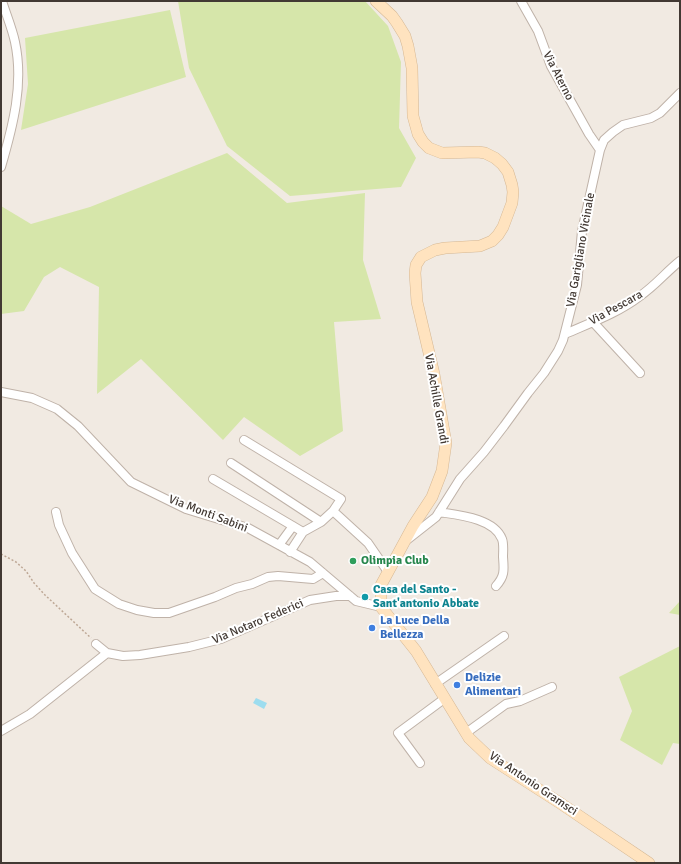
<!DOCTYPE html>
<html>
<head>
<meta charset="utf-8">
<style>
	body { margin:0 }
	#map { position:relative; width:681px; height:864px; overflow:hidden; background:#f1eae2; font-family:Signika,sans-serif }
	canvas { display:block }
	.frame { position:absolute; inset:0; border:2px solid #423933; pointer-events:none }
</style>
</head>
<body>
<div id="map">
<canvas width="681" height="864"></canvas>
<div class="frame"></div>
</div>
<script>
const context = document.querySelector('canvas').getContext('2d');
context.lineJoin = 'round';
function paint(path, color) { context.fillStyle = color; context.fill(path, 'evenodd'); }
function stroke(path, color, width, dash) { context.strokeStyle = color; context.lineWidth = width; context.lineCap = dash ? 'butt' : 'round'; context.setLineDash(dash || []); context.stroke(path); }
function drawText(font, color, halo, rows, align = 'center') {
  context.font = font + ' Signika,sans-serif'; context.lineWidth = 4; context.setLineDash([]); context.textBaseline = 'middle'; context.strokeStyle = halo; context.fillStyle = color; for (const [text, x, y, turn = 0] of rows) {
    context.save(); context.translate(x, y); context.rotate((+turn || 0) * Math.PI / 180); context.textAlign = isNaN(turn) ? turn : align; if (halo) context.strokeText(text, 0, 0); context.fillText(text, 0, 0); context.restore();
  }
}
const green = new Path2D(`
	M178 1H365L388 26 401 62 399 128 416 158 401 187 290 196 227 146 189 68Z
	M170 10 186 77 21 130 28 84 25 38Z
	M227 153 287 203 365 193 363 260 381 319 334 322 343 431 300 456 244 417 223 440 141 359 97 394 99 287 60 267 44 277 24 311 1 314V206L31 224 90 207Z
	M680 601V615L669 613Z
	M680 646V744L673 743 662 765 620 740 632 711 619 677Z`);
const water = new Path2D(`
	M256 698 267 703 264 709 253 703Z`);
const path = new Path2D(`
	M1 554 16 562 26 571 34 583 45 595 91 638`);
const street = new Path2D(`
	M521 1 538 31 551 66 589 134 600 150
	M1 167C13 126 24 84 15 42 12 28 6 14 2 1
	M593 322 640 373
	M565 334C590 323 618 313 640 296 655 286 666 272 680 261
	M1 392 32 398 57 409 78 426 131 482 186 509 248 528 310 562 356 601 381 607
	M231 463 321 522 333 511 341 499 244 440
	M213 479 303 532 321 522
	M333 511 368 543 388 572
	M56 512 59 525 72 553 95 589 119 604 137 610 154 613H169L215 597 236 588 252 584 268 577 278 576 313 579 323 573
	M439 512C458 515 494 518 502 539 504 544 503 552 503 557 504 570 505 576 496 586
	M408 539 436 517 460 479 484 452 504 426 528 393 544 373 558 351 563 340 577 285 582 231 600 150 604 140 613 132 623 125 651 118 660 113 680 93
	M279 545 293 526
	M290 552 303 532
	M96 644 107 653
	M435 684 504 636
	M1 731 30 714 107 653 123 656 140 655 189 647 221 639 310 600 336 596H350
	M466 733 506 704 520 701 552 687
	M420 763 398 733 444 699`);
const secondary = new Path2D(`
	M376 1 392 16 397 23 405 36 408 46 412 68 413 116 418 134 423 142 429 148 442 153 478 152 485 153 495 158 502 164 508 172 512 185 513 192 512 203 503 227 498 235 492 241 480 246 445 248 435 250 421 257 416 265 415 273 417 302 434 374 446 443 442 471 432 497 413 526 381 585V607L416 651 469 738 490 758 560 803 649 863`);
const markers = [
	[353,561,4,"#2e9e5b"],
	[365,597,4,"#0f9aa8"],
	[372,628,4,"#3f7fe0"],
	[457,685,4,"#3f7fe0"]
];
const streetNames = [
	["Via Aterno",558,76,63],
	["Via Garigliano Vicinale",581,250,-80],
	["Via Pescara",616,308,-29],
	["Via Achille Grandi",436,399,80],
	["Via Monti Sabini",208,514,21],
	["Via Notaro Federici",258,622,-23],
	["Via Antonio Gramsci",533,784,34]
];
const leisureNames = [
	["Olimpia Club",361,561]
];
const cultureNames = [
	["Casa del Santo -",373,590],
	["Sant'antonio Abbate",373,604]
];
const shopNames = [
	["La Luce Della",380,621],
	["Bellezza",380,635],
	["Delizie",465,678],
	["Alimentari",465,692]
];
paint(green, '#d6e6aa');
paint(water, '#9dddef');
stroke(street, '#bfb2a8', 10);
stroke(secondary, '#d5b793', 12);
stroke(path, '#bea896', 1.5, [2, 2]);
stroke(street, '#fff', 8);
stroke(secondary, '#ffe3bf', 11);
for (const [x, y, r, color] of markers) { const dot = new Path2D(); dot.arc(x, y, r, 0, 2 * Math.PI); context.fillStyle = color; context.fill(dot); stroke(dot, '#fff', 1.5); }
drawText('12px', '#423933', '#fff', streetNames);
drawText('bold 12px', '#27864d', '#fff', leisureNames, 'left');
drawText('bold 12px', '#0d838f', '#fff', cultureNames, 'left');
drawText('bold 12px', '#366cbe', '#fff', shopNames, 'left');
</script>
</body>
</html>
